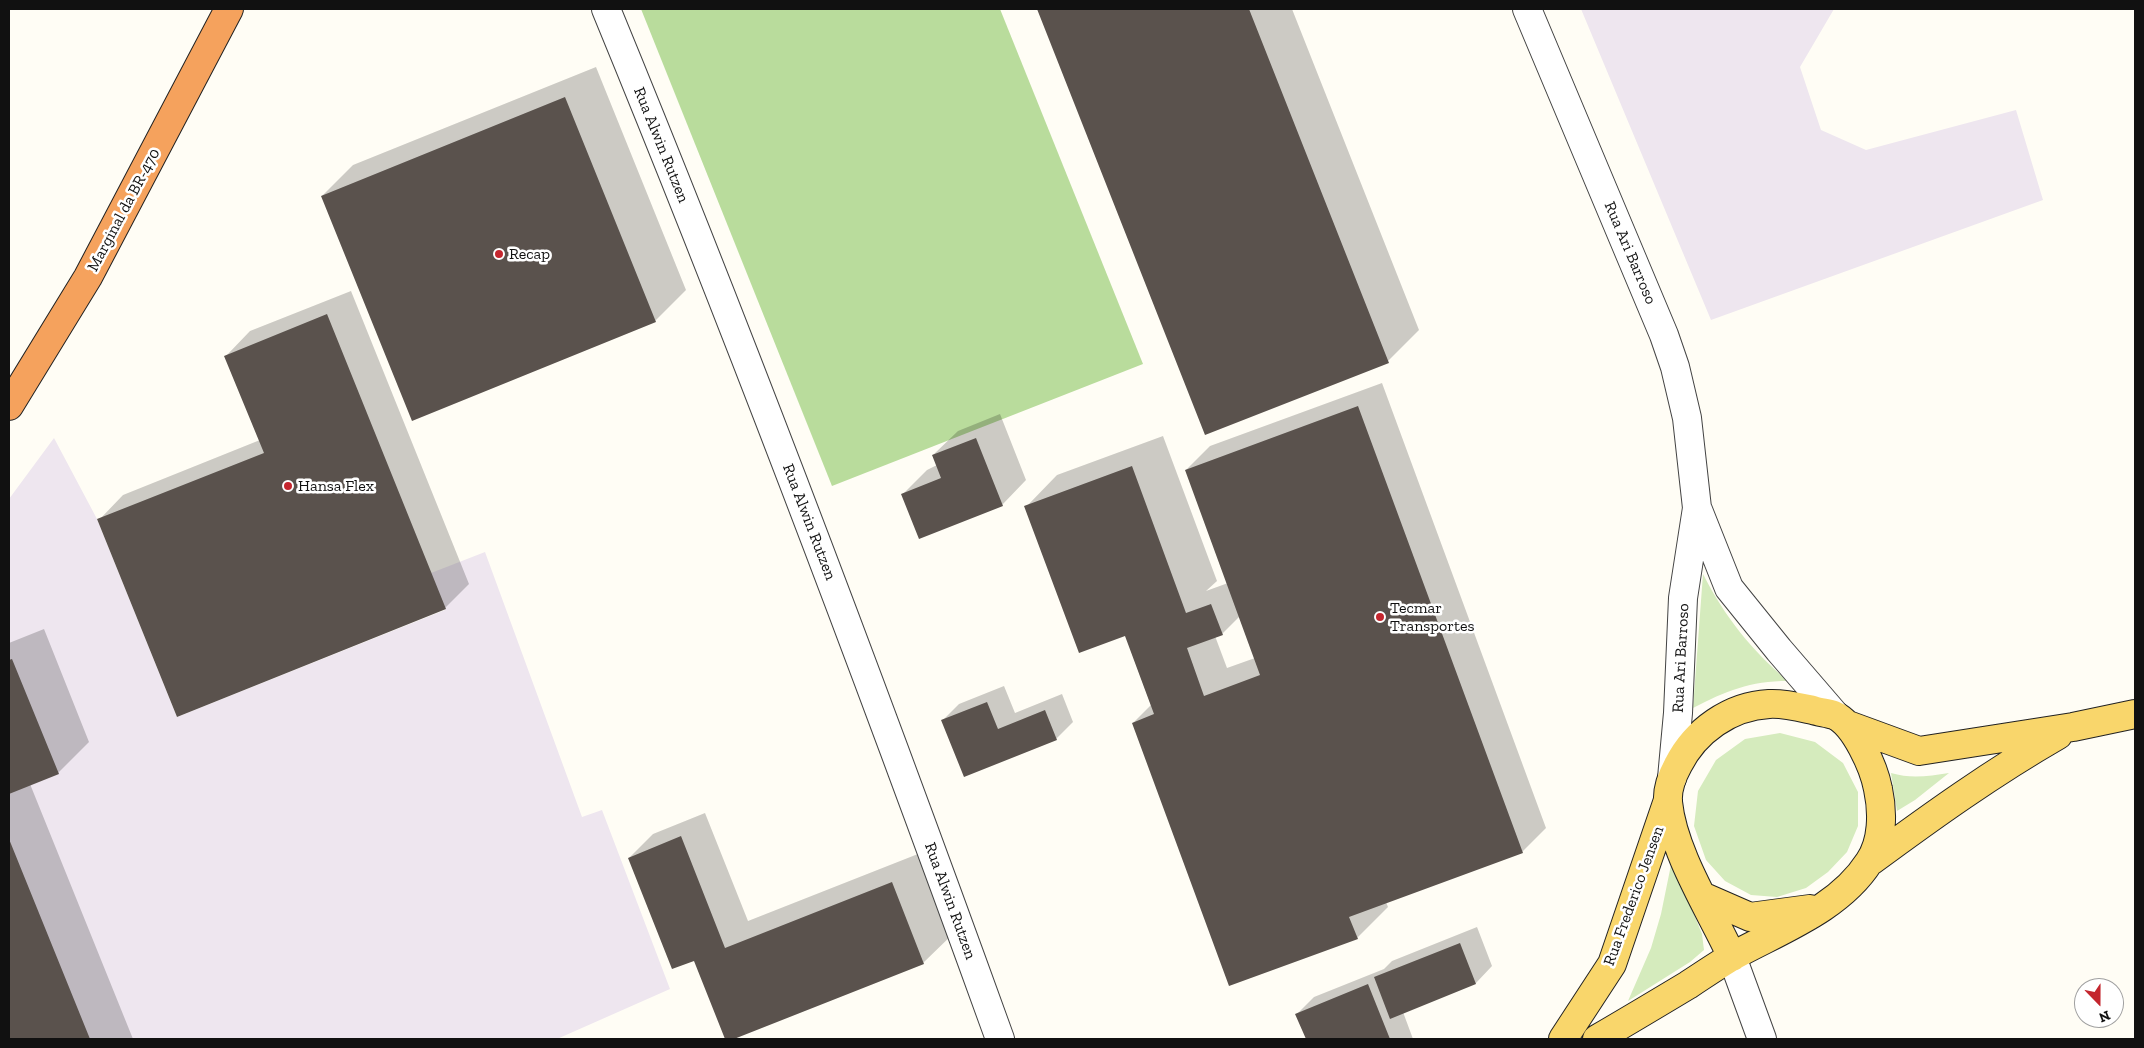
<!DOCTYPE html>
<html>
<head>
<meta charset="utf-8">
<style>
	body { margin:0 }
	#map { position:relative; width:2144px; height:1048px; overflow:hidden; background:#fffdf5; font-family:"Zilla Slab",serif }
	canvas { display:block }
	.frame { position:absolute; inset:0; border:10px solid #111; pointer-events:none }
	.north { position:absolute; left:2074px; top:978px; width:50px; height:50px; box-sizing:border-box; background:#fff; border:1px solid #a0a0a0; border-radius:50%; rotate:158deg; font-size:14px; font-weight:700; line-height:20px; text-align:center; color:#111 }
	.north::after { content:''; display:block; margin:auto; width:18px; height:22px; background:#c4262e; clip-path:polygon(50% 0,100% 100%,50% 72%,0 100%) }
</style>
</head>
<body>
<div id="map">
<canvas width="2144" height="1048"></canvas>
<div class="frame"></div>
<div class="north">N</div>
</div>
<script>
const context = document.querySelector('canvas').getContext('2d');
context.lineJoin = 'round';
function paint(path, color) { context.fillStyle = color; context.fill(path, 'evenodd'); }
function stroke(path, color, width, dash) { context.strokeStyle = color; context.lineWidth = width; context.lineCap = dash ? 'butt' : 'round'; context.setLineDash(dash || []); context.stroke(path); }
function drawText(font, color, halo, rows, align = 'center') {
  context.font = font + ' "Zilla Slab",serif'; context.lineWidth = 5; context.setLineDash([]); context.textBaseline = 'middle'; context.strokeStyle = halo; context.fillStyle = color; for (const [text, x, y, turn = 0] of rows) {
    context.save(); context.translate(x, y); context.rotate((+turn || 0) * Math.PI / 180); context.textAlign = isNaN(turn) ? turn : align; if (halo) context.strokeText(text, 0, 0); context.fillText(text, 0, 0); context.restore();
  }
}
const industrial = new Path2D(`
	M1581 9H1834L1800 67 1821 130 1866 150 2016 110 2043 200 1711 320Z
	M54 438 97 519 177 717 445 610 431 573 485 552 582 817 602 810 670 989 557 1039H9V499Z`);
const green = new Path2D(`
	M1703 574C1725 617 1751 650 1788 681 1750 681 1726 691 1693 708Z
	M1780 733 1815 742 1843 763 1858 792V826L1847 852 1828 872 1806 888 1777 897 1751 895 1725 881 1706 860 1694 826 1698 791 1716 760 1745 739Z
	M1891 773C1911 779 1929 776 1949 773L1915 800 1897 811Z
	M1672 860 1702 934 1704 950 1690 962 1628 1001 1651 948 1661 914Z`);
const forest = new Path2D(`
	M641 9H1000L1143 364 832 486Z`);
const shadow = new Path2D(`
	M1038 9H1292L1419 330 1388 361 1206 433Z
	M596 67 686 290 655 321 322 196 353 165Z
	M351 291 469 584 445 608 99 520 123 495 260 440 226 356 250 331Z
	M1382 383 1546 828 1522 852 1386 902 1388 907 1357 938 1133 723 1151 705 1126 637 1026 507 1057 475 1163 436 1217 581 1206 591 1228 583 1186 470 1210 446ZM1240 616 1255 658 1227 668 1215 636 1222 634Z
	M1000 414 1026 480 1002 505 903 494 927 470 937 465 933 455 958 431Z
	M44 629 89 742 58 773 30 784 133 1039H9V643Z
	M1004 686 1015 713 1062 694 1073 722 1056 739 942 721 959 704Z
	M705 813 748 921 923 852 955 932 923 963 731 1039H726L694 959 629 858 653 834Z
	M1477 927 1492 966 1476 983 1403 1012 1413 1039H1307L1297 1014 1314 997 1384 969 1392 961Z`);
const building = new Path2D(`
	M1037 9H1249L1389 363 1205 435Z
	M565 97 656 322 412 421 321 196Z
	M327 314 446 609 177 717 97 519 264 453 224 356Z
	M1358 406 1523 853 1349 917 1358 939 1229 986 1132 723 1154 714 1125 636 1079 653 1024 506 1132 466 1186 613 1211 604 1223 635 1187 648 1204 696 1260 675 1185 470Z
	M976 438 1003 506 919 539 901 494 941 478 932 455Z
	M12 659 59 774 9 794V660Z
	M987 702 998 729 1045 710 1057 740 964 777 941 720Z
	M681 836 725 948 892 882 924 964 734 1039H725L694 961 672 969 628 858Z
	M9 839 90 1039H9Z
	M1460 943 1476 984 1390 1019 1374 977Z
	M1368 984 1390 1039H1306L1295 1014Z`);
const minor = new Path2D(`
	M606 9C746 349 875 693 1000 1039
	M1527 9 1664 335 1675 367 1687 418 1697 508 1683 598 1678 713 1672 778
	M1698 510 1729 588 1779 650 1835 715
	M1732 957 1762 1039`);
const major = new Path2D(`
	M1848 725 1919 751 2073 727 2135 714
	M1871 861C1932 816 1992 773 2058 735
	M1702 896 1750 917 1810 909
	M1563 1039 1612 964 1668 800
	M1597 1039C1628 1021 1658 1003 1688 985 1703 975 1718 965 1733 956 1780 930 1839 909 1869 862 1883 842 1883 812 1878 789 1874 768 1855 724 1834 715 1828 713 1819 712 1813 710 1799 707 1783 703 1769 704 1730 706 1695 731 1678 765 1672 776 1667 789 1668 802 1673 853 1711 911 1732 957`);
const highway = new Path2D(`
	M9 406 88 277 229 9`);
const markers = [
	[499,254,5,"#c4262e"],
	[288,486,5,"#c4262e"],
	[1380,617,5,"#c4262e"]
];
const streetNames = [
	["Rua Alwin Rutzen",661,145,68],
	["Marginal da BR-470",124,210,-62],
	["Rua Ari Barroso",1630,253,67],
	["Rua Alwin Rutzen",809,522,69],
	["Rua Ari Barroso",1681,658,-87],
	["Rua Frederico Jensen",1634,896,-70],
	["Rua Alwin Rutzen",950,901,70]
];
const poiNames = [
	["Recap",509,254],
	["Hansa Flex",298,486],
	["Tecmar",1390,608],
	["Transportes",1390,626]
];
paint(industrial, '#eee6ef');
paint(green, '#d5ebbd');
paint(forest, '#b9dc9c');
paint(shadow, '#0003');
paint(building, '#5a524d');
stroke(minor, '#444', 30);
stroke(major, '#222', 30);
stroke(highway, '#222', 30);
stroke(minor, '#fff', 28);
stroke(major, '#f9d66b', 28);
stroke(highway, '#f5a25d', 28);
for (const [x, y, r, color] of markers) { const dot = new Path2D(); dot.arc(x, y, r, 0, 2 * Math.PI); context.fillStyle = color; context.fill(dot); stroke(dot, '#fff', 2); }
drawText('16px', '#111', '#fff', streetNames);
drawText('16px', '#111', '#fff', poiNames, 'left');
</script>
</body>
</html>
